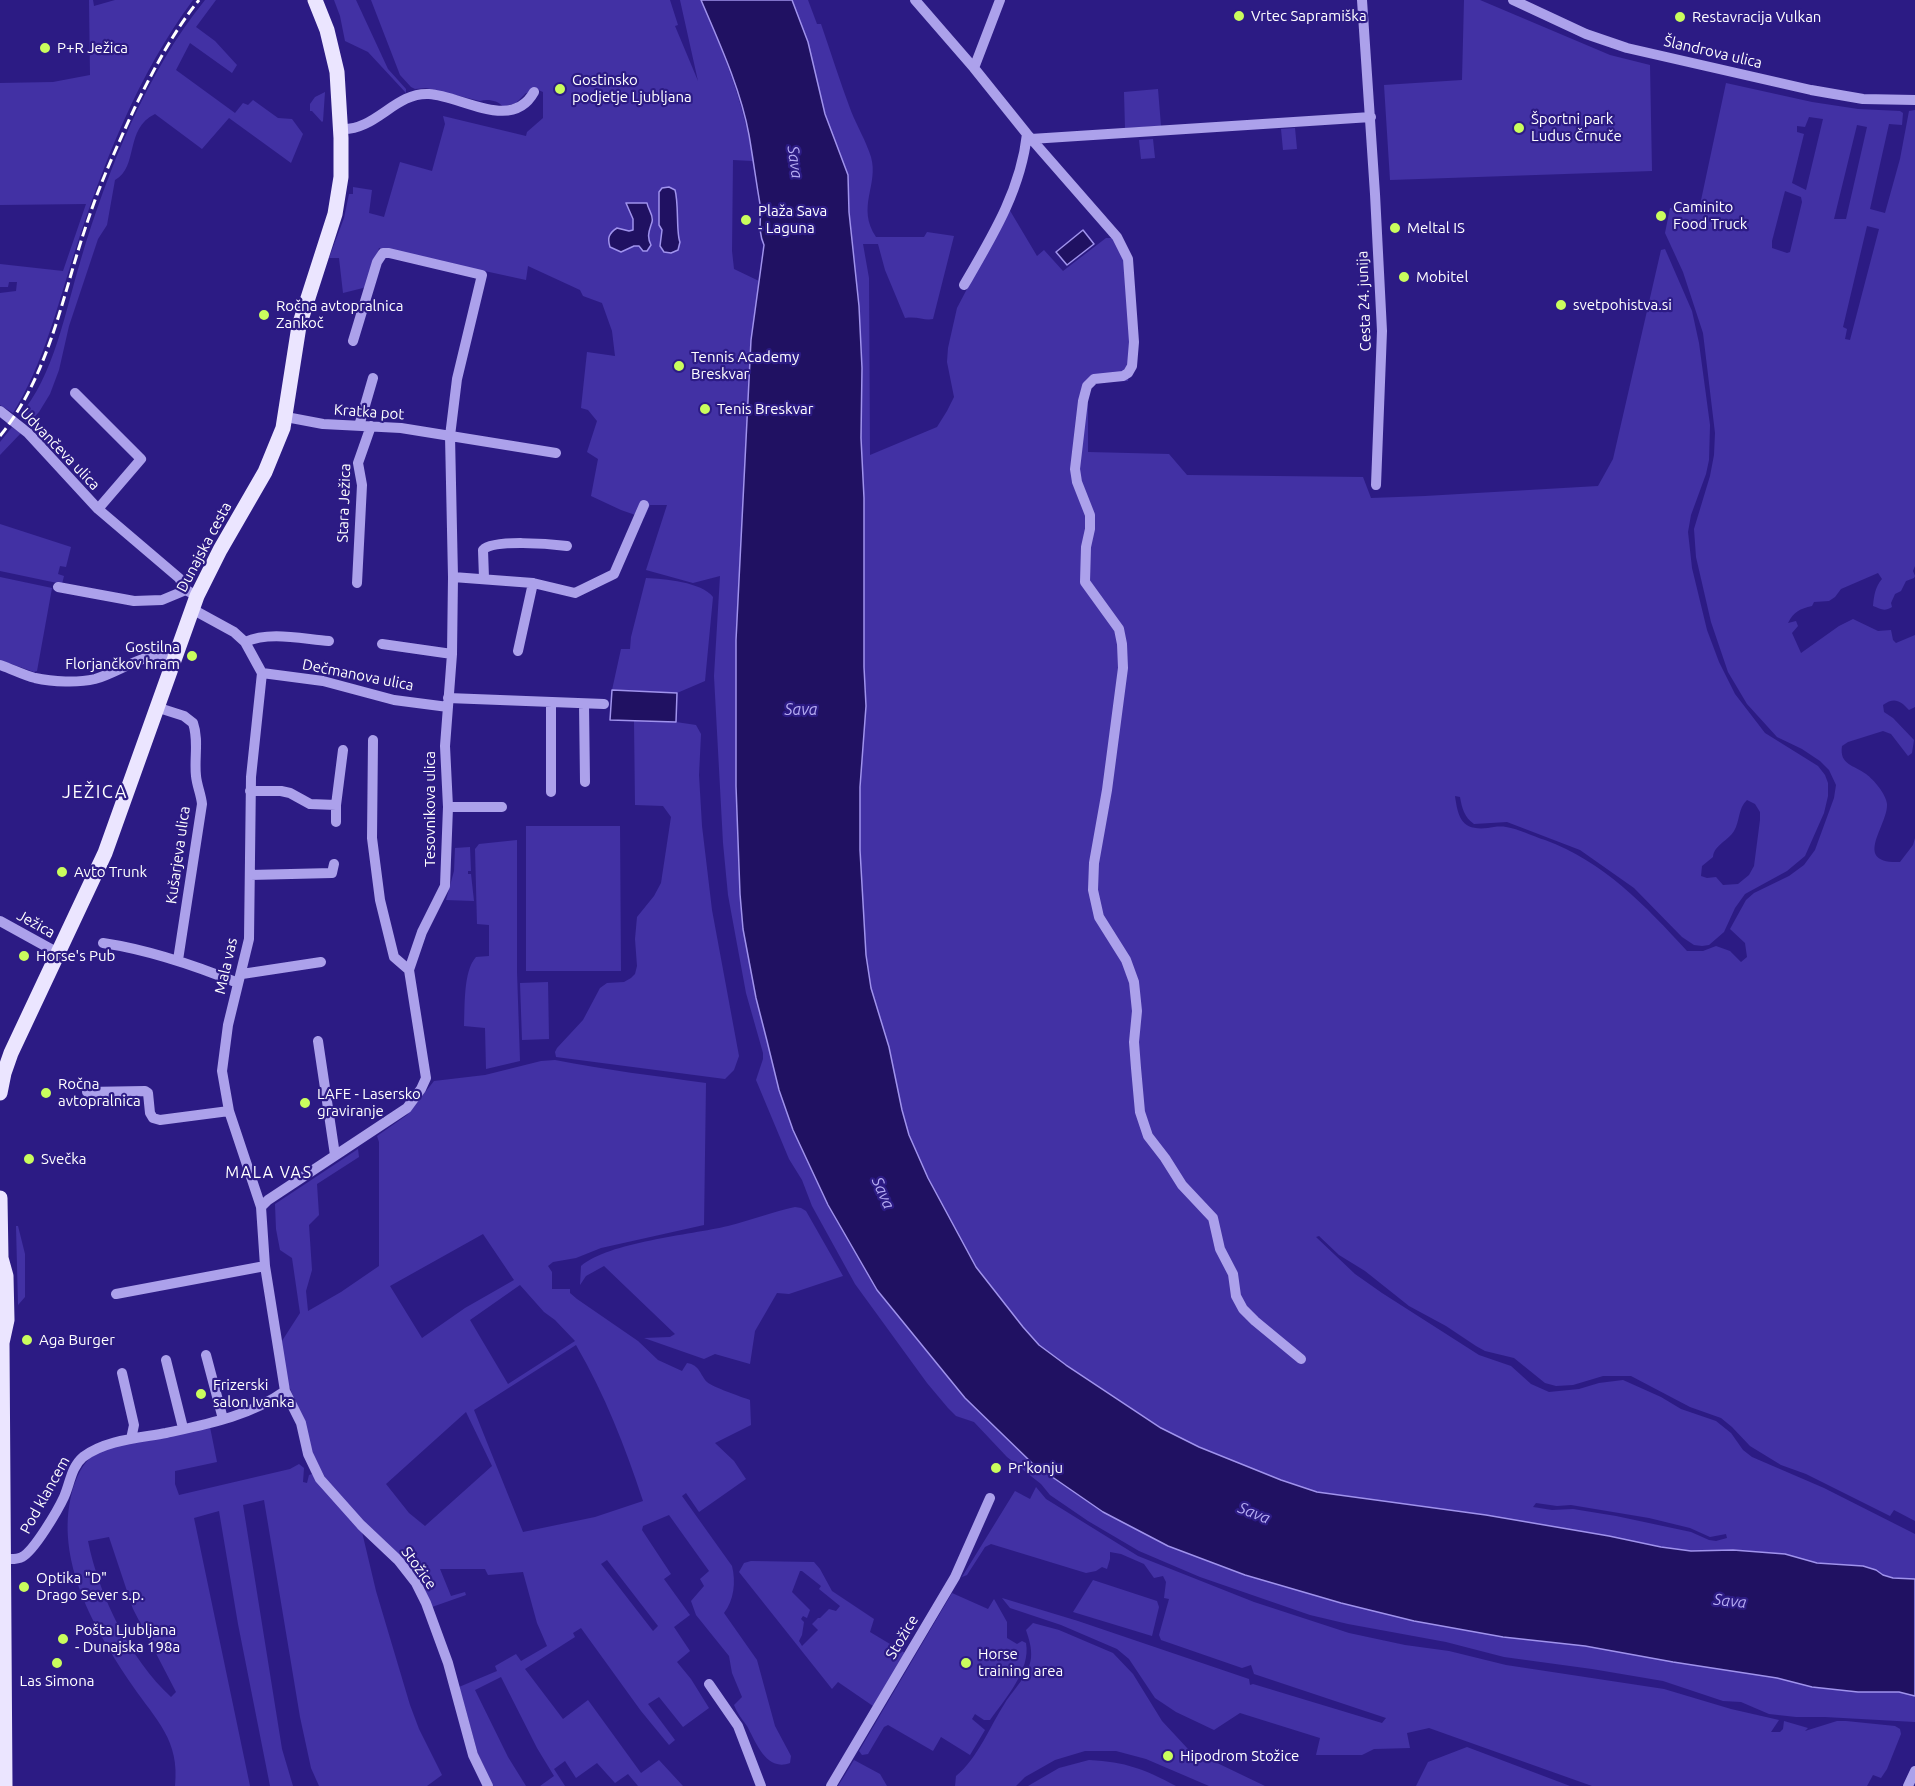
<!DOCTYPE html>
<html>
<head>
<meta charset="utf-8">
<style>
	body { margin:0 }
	canvas { display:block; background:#2c1b84 }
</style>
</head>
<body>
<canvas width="1915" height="1786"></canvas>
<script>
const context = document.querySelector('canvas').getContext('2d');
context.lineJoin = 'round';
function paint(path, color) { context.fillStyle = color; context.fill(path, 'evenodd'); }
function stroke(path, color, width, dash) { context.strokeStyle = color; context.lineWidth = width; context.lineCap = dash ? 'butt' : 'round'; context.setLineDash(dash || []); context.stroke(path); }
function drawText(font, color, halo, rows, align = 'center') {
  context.font = font + ' Ubuntu,sans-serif'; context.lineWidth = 4.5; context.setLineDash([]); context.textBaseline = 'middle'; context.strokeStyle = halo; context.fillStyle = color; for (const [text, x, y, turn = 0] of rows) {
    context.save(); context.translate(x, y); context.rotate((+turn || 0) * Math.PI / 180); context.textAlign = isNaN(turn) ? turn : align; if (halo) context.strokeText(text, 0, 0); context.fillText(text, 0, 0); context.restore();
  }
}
const green = new Path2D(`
	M89 0H93L94 6 115 0H193C138 74 103 164 75 251 57 307 44 363 13 413L0 405V293L16 291 17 282H9L8 287H0V264L63 271 86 204 0 205V83L53 82 90 75Z
	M205 0H216L196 27 215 41 237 65 232 73 190 43 176 70 235 113 243 103 248 105 253 100 278 118 292 119 303 134 291 163 229 118 202 149 155 114C124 129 139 167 115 180L107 225 98 239 69 326 59 370 50 394 39 412 28 424 19 416C54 378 66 308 81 259 107 172 147 71 205 0Z
	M334 0H356L388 69 406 89V93L368 52 345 41 340 16Z
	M371 0H670L678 25 675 26 698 81 680 0H701C723 52 745 105 753 161L733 160 732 251 734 269 759 281 751 340 736 640V786L740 894 743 929 756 998 767 1041 779 1090 793 1130 828 1205 877 1290 919 1340 1168 1546 1245 1575 1341 1603 1503 1637 1585 1646 1777 1678 1812 1687 1858 1692H1899L1915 1696V1722L1825 1717H1796L1769 1714 1741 1702 1723 1701 1663 1681 1592 1669 1504 1657 1446 1642 1348 1624 1310 1615 1200 1577 1139 1551 1088 1521 1050 1495 1041 1484 1007 1457 974 1422 956 1416 948 1408 927 1383 855 1284 812 1206 802 1180 789 1159 756 1080 763 1059V1053L746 993 728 895 723 843 714 676 720 576 693 583 646 570 667 505H650L644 518 621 510 591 496 598 459 587 452 597 421 588 410 581 408 587 352 615 356 612 331 602 303 583 296 580 290 528 266 526 280 379 248 367 287 343 293 339 258H329L344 218 349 194H353V187L372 190 369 213 384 217 400 162 432 171 445 124 443 116 526 136 527 132 543 118V92L536 89 532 95 526 93 516 103 503 107C498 100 487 99 480 101L426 88 415 89 411 87 400 75Z
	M792 0H808L817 24H821C831 53 840 82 851 111 857 126 866 141 871 157 879 185 856 207 876 237H924L927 232 954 236 933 319C925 321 918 316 905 318L885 270 878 244H863L869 278 870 455 937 427 947 411 954 397 947 362 948 348 957 308 1009 209 1037 256 1044 250 1063 271 1106 238H1114L1124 261 1130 342 1128 381 1095 382 1088 388V452L1169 454 1187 475 1363 477 1371 498 1425 496 1598 486 1613 459 1661 250 1665 249 1692 311 1699 343 1710 425 1709 460 1706 474 1691 515 1688 532 1692 568 1707 630 1719 662 1735 694 1765 733 1818 766 1825 775 1828 783V796L1824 813 1805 856 1787 871 1745 894 1735 908 1724 932 1709 945 1702 946 1694 945 1682 937 1634 888 1580 850 1507 822 1474 824C1464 817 1462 808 1460 797L1455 796C1458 818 1462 831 1488 828 1493 827 1500 826 1506 827 1519 829 1532 836 1545 840 1603 861 1646 906 1687 951H1703L1716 946 1730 951 1741 962 1747 957 1745 943 1730 929 1746 900 1754 893 1789 876 1804 865 1815 850 1834 798 1836 785 1829 770 1820 761 1802 749 1777 737 1747 704 1728 672 1711 622 1696 557 1694 529 1710 476 1714 455 1715 433 1703 333 1683 272 1665 233 1670 208 1700 205 1726 83 1812 102 1858 109 1900 111 1903 113 1902 125 1889 124 1870 209 1885 213 1900 159 1909 111 1915 110V566L1913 571 1915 576 1914 578 1906 581 1901 591 1895 594 1891 603 1892 607C1884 612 1881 609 1873 606 1874 596 1875 587 1882 579L1878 573 1841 589 1835 597 1829 601 1814 602 1812 606C1800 609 1794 611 1788 623L1796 621 1798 626 1792 633 1801 653 1839 626 1853 619 1878 631 1891 630 1893 640 1896 643 1915 635V707L1909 710C1900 700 1894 697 1883 705L1884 712 1893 718 1914 740 1912 753 1908 756 1891 734 1883 731 1848 742 1842 746C1839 765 1854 765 1866 774 1874 780 1886 794 1887 804 1888 826 1851 864 1900 862L1913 845 1915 838V1521L1894 1510 1890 1516 1806 1474 1781 1465 1750 1446 1732 1427 1721 1418 1690 1407 1631 1376H1603L1573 1385 1556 1386 1545 1383 1514 1358 1485 1351 1476 1346 1446 1326 1409 1306 1365 1271 1339 1255 1319 1236 1316 1237 1355 1274 1382 1293 1479 1355 1511 1366 1531 1384 1549 1392 1579 1389 1599 1383 1623 1380 1661 1397 1681 1409 1716 1421 1731 1433 1743 1450 1752 1457 1824 1488 1915 1534V1579L1893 1578 1883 1575 1876 1570 1843 1564 1817 1563 1785 1554 1708 1550 1691 1551 1661 1547 1609 1536 1486 1515 1317 1492 1281 1480 1199 1447 1161 1428 1066 1365 1039 1345 1023 1327 976 1267 928 1178 909 1135 902 1110 889 1047 871 988 866 955 860 850V787L866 706 864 667V498L861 438 862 368 859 306 849 212 848 175 825 114 808 42ZM1809 117 1823 119 1806 190 1792 183 1804 134 1797 132V126L1805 127ZM1857 125 1867 127 1846 219H1834ZM1785 191 1801 197 1802 202 1790 252 1787 253 1772 248V241ZM1867 226 1879 229 1850 340 1845 339 1847 329 1843 327ZM1747 800 1755 804 1760 812V820L1754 866 1749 875 1738 884 1723 885 1716 877 1707 878 1701 876 1702 866 1713 857C1714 845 1728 841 1734 831 1740 821 1738 808 1747 800ZM1536 1503 1557 1506 1571 1505 1649 1518 1690 1528 1710 1537 1726 1534 1727 1538 1716 1541 1709 1540 1691 1532 1616 1516 1573 1509 1552 1510 1533 1507Z
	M1464 0H1480L1610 55 1650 65 1652 171 1390 180 1384 85 1462 80Z
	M1158 89 1161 126 1125 128 1124 92Z
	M325 92 323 121 322 122 312 111H310V104L315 97Z
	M1295 128 1297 149 1283 150 1281 129Z
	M1153 139 1155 158 1141 159 1139 140Z
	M12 427 21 433 0 455V442Z
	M0 524 71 547 66 567 60 566 58 574 64 576 62 584 0 571Z
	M0 577 52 588 37 671 34 672 0 660Z
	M646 578C664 579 702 582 713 597L705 681 677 693 612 690 621 649H630L631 637Z
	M634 721 676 722 696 725 701 734 699 775 702 826 712 910 739 1056 734 1070 725 1079 556 1057 555 1052 557 1048 583 1020 600 988 607 983 624 982 631 978 635 974 637 966 635 939 637 917 654 896 661 883 671 817 663 806 635 805Z
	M526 826H620L621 971H526Z
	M517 840V972L520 1061 486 1069 485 1028 464 1026C465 1008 463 971 476 957L489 956V925L477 924 475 849 479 844Z
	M470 847 471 871H468V874H471L474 901 446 900 454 871 455 848Z
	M548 982 549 1039 522 1040 520 983Z
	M555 1060C605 1070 656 1076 706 1083L704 1225 601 1248 576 1258 553 1262 548 1266 552 1272V1289H570V1293L577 1299 638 1341 658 1360 682 1371 687 1363C700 1365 700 1375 707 1382 712 1387 742 1397 750 1400L751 1425 715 1443 734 1461 746 1479 699 1512 686 1493 682 1496 732 1566C736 1582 734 1600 724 1613L757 1660 775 1726 791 1756 790 1763C766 1772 756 1742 747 1726 742 1719 737 1713 734 1705L742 1697 732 1673 729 1656 696 1615 691 1601 704 1586 700 1579 709 1571 669 1515 643 1526 642 1530 671 1574 664 1579 690 1615 674 1627 690 1651 677 1662 691 1679 709 1708 683 1727 659 1697 648 1704 675 1740 669 1745 641 1711 581 1628 573 1633 575 1637 525 1669 563 1719 588 1700 641 1773 659 1760 683 1786H638L628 1774 615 1783 597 1763 576 1778 565 1761 554 1769 565 1786H540L554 1776 537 1748 501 1677 475 1690 508 1757 526 1786H493L478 1754 459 1687 497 1671 495 1666 516 1654 521 1661 547 1646 537 1623 523 1572 488 1575 485 1569H440L451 1596 465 1592 466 1595 432 1607 389 1547 329 1485 312 1453 306 1426 285 1377 280 1344 300 1313 292 1258 280 1250 276 1229 275 1204 358 1149 359 1157 317 1184 319 1215 309 1225 312 1270 306 1291 308 1311 341 1292 379 1266V1142L377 1136 407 1115 434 1081 485 1075 541 1061ZM483 1234 514 1280 465 1308 422 1338 390 1286ZM520 1285 544 1312 555 1320 575 1341 508 1384 470 1320ZM576 1345C605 1395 625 1446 643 1501L595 1517 523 1532 474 1410ZM466 1412 492 1466 425 1526 409 1513 386 1484ZM607 1560 658 1626 653 1631 601 1564Z
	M795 1207 801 1208 806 1211 843 1276 789 1294 777 1293 755 1331 750 1364 715 1354 704 1359 644 1338 670 1337 675 1334 604 1266 586 1276 580 1285 581 1266C609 1242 690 1235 728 1226 751 1220 772 1212 795 1207Z
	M16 1226H18L25 1254V1297L18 1305Z
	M210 1427 217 1462 175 1471V1484L179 1495 290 1469 299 1464 304 1468 303 1482 307 1483 309 1475 312 1474 362 1532 376 1591 410 1705 419 1729 442 1775 427 1786H319L311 1768 300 1717 264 1500 243 1505 282 1749 293 1786H270L238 1624 219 1511 194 1518 250 1786H175C180 1740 156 1720 132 1685 95 1630 54 1561 72 1492 77 1476 83 1460 99 1452 111 1446 125 1444 138 1441 162 1436 186 1431 210 1427ZM109 1537 133 1609 176 1692 171 1697C130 1659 99 1596 88 1541Z
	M1036 1487 1046 1499 1138 1556 1254 1602 1349 1633 1405 1645 1449 1651 1506 1665 1664 1689 1731 1709 1779 1720 1771 1732H1780L1783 1729 1784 1721 1808 1728 1805 1731 1837 1721H1846L1895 1726 1900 1729 1901 1734 1887 1769 1881 1778 1873 1775 1867 1786H1592L1429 1728 1407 1733 1410 1748 1374 1749 1362 1755H1316L1320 1738 1240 1713 1214 1730 1176 1712 1155 1698 1129 1659 1117 1649 1061 1625 1010 1608 1002 1598 1078 1621 1249 1679 1250 1685 1253 1684 1382 1723 1386 1718 1254 1674 1251 1665 1242 1668 1161 1640 1159 1635 1169 1599 1164 1598 1166 1582 1163 1576 1154 1578 1144 1564 1121 1554 1110 1552V1559L1107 1569 1102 1567 1096 1571 1086 1573 991 1544 985 1547 967 1575 962 1577 1015 1491 1030 1499Z
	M751 1561 814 1562 820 1569 832 1591 874 1619 870 1632 905 1653 873 1706 838 1682 832 1689 739 1572 744 1563ZM800 1571H802L821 1586 819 1589 840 1606 836 1611 829 1609 820 1618H818L812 1624 818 1630 802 1646 799 1641 802 1635 804 1622 801 1619 803 1616 807 1618 810 1610 792 1592Z
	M1093 1580 1157 1601 1159 1607 1152 1636 1073 1612Z
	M952 1593 988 1609 994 1599 1007 1622V1638L1017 1644 1022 1641 1026 1643C1031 1670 1005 1699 990 1720H984L975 1714 972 1719 985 1730 970 1755 941 1737 933 1751 888 1725 884 1727 868 1754 862 1755 859 1751Z
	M1033 1623 1059 1630 1113 1653 1133 1674 1162 1721 1188 1749 1265 1786H1209L1146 1759 1116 1751H1085L1055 1760 1025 1777 1016 1786H955L956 1776C978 1758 990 1726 1005 1703 1014 1689 1029 1675 1031 1658 1032 1648 1029 1639 1026 1630Z
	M1467 1747 1570 1786H1416L1428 1762Z
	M854 1760 880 1774 887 1786H838Z
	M1089 1760C1126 1762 1144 1769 1176 1786H1028L1059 1768Z`);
const water = new Path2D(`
	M701 0H792L808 42 825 114 848 175 849 212 859 306 862 368 861 438 864 498V667L866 706 860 787V850L866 955 871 988 889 1047 902 1110 909 1135 928 1178 976 1267 1023 1327 1039 1345 1066 1365 1161 1428 1199 1447 1281 1480 1317 1492 1486 1515 1609 1536 1661 1547 1691 1551 1733 1550 1785 1554 1817 1563 1863 1566 1876 1570 1883 1575 1893 1578 1915 1579V1696L1899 1692H1858L1812 1687 1777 1678 1673 1662 1585 1646 1503 1637 1414 1621 1341 1603 1245 1575 1168 1546 1103 1512 1032 1463 965 1398 877 1290 828 1205 793 1130 779 1090 767 1041 756 998 743 929 740 894 736 786V640L751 340 764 245C757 229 762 219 760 204 756 181 753 158 749 135 741 90 719 42 701 0Z
	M669 187 675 190C679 203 676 234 680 242L678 250 671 253 664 252 660 246 662 230 659 225V192L662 188Z
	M626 203H647C648 210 654 215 652 222 650 229 646 236 651 245L647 251H643L639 246H634L621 252 610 247C607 238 609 233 617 228L629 231 633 230V219Z
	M1083 230 1094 244 1067 265 1056 252Z
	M612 690 677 693 676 722 610 720Z`);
const minor = new Path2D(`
	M915 0 974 68
	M1000 0 974 68 1027 134 1117 237 1128 259 1134 342 1132 366 1128 373 1123 376 1094 379 1087 386 1083 401 1075 469 1077 482 1090 515V529L1086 547 1085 582 1119 629 1122 644 1123 668 1107 790 1094 863 1093 890 1099 917 1126 960 1134 982 1137 1011 1134 1042 1136 1068 1140 1112 1148 1136 1165 1158 1182 1185 1213 1218 1220 1249 1233 1274 1236 1296 1243 1309 1255 1321 1301 1359
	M1362 0 1375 194 1382 331 1376 485
	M1513 0 1586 34 1627 48 1811 90 1863 99 1915 100
	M341 129C376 131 395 92 429 94 462 96 512 132 534 92
	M1031 139 1371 117
	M964 285C992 237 1021 190 1027 134
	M75 393 141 459 98 509
	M0 411 28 433 98 509 179 578 186 590 197 596
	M286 417 323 424 401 428 556 453
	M359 426 373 378
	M453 577 533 583 575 593 614 574 644 505
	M484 578 483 550C493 539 551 544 567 546
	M357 583 362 485 358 463 371 426
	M58 587 134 601 162 600 186 590
	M192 609 234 632 245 642 262 673 251 777 249 939 228 1025 222 1071 229 1111 261 1207 265 1266 285 1391 301 1423 308 1454 320 1479 361 1525 398 1560 416 1583 426 1603 448 1663 473 1755 488 1786
	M245 642C270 631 302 639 329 641
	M382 644 452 654
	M518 651 533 583
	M0 665C12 669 23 675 35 678 53 682 78 683 95 679 118 673 152 647 174 657
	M262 673 323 681 394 700 448 707
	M448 698 604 704
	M584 704 585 782
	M156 707 184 716 193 723C199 740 194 758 196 776 197 786 201 794 202 804L178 960
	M373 740 372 838 380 900 394 957 409 970
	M250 791H281L290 793 310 804 336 805
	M551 792V702
	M448 807H502
	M336 822V805L343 750
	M250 875 332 873 334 864
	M0 921 58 953
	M103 943C150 950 194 965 238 983
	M242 974 321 962
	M318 1041 335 1155
	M87 1092 145 1091 148 1093 150 1113 153 1118 160 1120 229 1111
	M261 1207 268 1200 407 1108 421 1089 426 1078 409 970 422 932 445 886 448 807 445 746 452 654 453 577 450 436 457 379 482 275 389 253H383L377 262 353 341
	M116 1294 265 1266
	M206 1355 223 1419
	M166 1360 183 1428
	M122 1373 134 1425 131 1439
	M4 1559C10 1559 17 1560 22 1557 34 1551 58 1510 64 1497 70 1484 71 1467 83 1457 105 1440 139 1438 166 1433 208 1424 250 1416 285 1391
	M709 1684 738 1726 761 1786
	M831 1786 955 1577 990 1498
	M1908 1786 1915 1771`);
const major = new Path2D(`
	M0 1093 4 1073 11 1053 105 853 197 596 220 550 265 472 283 428 299 326 335 214 341 177V138L337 72 327 30 315 0
	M0 1198 1 1258 6 1276 7 1320 2 1343 5 1786`);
const rail = new Path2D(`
	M0 436C50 374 62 296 87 223 100 183 118 144 136 105 154 69 173 32 199 0`);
const markers = [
	[1239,16,6,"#cafd5d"],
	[1680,17,6,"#cafd5d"],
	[45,48,6,"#cafd5d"],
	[560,89,6,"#cafd5d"],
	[1519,128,6,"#cafd5d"],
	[1661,216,6,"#cafd5d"],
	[746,220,6,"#cafd5d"],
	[1395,228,6,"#cafd5d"],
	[1404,277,6,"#cafd5d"],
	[1561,305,6,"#cafd5d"],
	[264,315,6,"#cafd5d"],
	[679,366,6,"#cafd5d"],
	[705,409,6,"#cafd5d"],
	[192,656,6,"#cafd5d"],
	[62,872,6,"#cafd5d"],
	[24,956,6,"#cafd5d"],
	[46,1093,6,"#cafd5d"],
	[305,1103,6,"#cafd5d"],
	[29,1159,6,"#cafd5d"],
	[27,1340,6,"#cafd5d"],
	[201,1394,6,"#cafd5d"],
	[996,1468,6,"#cafd5d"],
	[24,1587,6,"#cafd5d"],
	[63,1639,6,"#cafd5d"],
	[57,1663,6,"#cafd5d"],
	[966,1663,6,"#cafd5d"],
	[1168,1756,6,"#cafd5d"]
];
const poiNames = [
	["Vrtec Sapramiška",1251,16],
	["Restavracija Vulkan",1692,17],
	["P+R Ježica",57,48],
	["Gostinsko",572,80],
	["podjetje Ljubljana",572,97],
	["Športni park",1531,119],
	["Ludus Črnuče",1531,136],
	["Caminito",1673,207],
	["Food Truck",1673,224],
	["Plaža Sava",758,211],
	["- Laguna",758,228],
	["Meltal IS",1407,228],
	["Mobitel",1416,277],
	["svetpohistva.si",1573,305],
	["Ročna avtopralnica",276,306],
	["Zankoč",276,323],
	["Tennis Academy",691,357],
	["Breskvar",691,374],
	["Tenis Breskvar",717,409],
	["Gostilna",180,647,"right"],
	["Florjančkov hram",180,664,"right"],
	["Avto Trunk",74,872],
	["Horse's Pub",36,956],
	["Ročna",58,1084],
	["avtopralnica",58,1101],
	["LAFE - Lasersko",317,1094],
	["graviranje",317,1111],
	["Svečka",41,1159],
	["Aga Burger",39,1340],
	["Frizerski",213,1385],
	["salon Ivanka",213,1402],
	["Pr'konju",1008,1468],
	["Optika \"D\"",36,1578],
	["Drago Sever s.p.",36,1595],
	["Pošta Ljubljana",75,1630],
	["- Dunajska 198a",75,1647],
	["Horse",978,1654],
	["training area",978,1671],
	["Las Simona",57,1681,"center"],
	["Hipodrom Stožice",1180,1756]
];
const streetNames = [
	["Šlandrova ulica",1713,52,13],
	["Cesta 24. junija",1364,301,-92],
	["Kratka pot",369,412,4],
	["Udvančeva ulica",60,449,46],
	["Stara Ježica",344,503,-88],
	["Dunajska cesta",204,547,-62],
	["Dečmanova ulica",358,675,11],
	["Tesovnikova ulica",430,809,-90],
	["Kušarjeva ulica",178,855,-82],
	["Ježica",36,924,29],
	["Mala vas",226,966,-77],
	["Pod klancem",45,1495,-61],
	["Stožice",419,1568,54],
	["Stožice",902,1637,-59]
];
const waterNames = [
	["Sava",795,162,82],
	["Sava",801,710],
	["Sava",883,1193,66],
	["Sava",1254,1513,22],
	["Sava",1730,1601,6]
];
const neighbourhoodNames = [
	["MALA VAS",269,1173]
];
const quarterNames = [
	["JEŽICA",95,792]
];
paint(green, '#4231a4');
paint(water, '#201162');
stroke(water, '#a093ed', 1.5);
stroke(minor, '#aca1eb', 10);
stroke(major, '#ebe5ff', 15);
stroke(rail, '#fff', 3, [10, 4.5]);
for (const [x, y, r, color] of markers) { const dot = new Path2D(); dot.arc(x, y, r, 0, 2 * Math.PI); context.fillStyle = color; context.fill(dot); stroke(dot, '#2c1b84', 2); }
drawText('15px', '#fff', '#2c1b84', poiNames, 'left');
drawText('15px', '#fff', '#2c1b84', streetNames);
drawText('italic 16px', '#b6acf3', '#2c1b84', waterNames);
context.letterSpacing = '1.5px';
drawText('16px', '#fff', '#2c1b84', neighbourhoodNames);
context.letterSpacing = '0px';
context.letterSpacing = '1.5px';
drawText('18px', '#fff', '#2c1b84', quarterNames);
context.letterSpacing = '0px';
</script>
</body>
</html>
